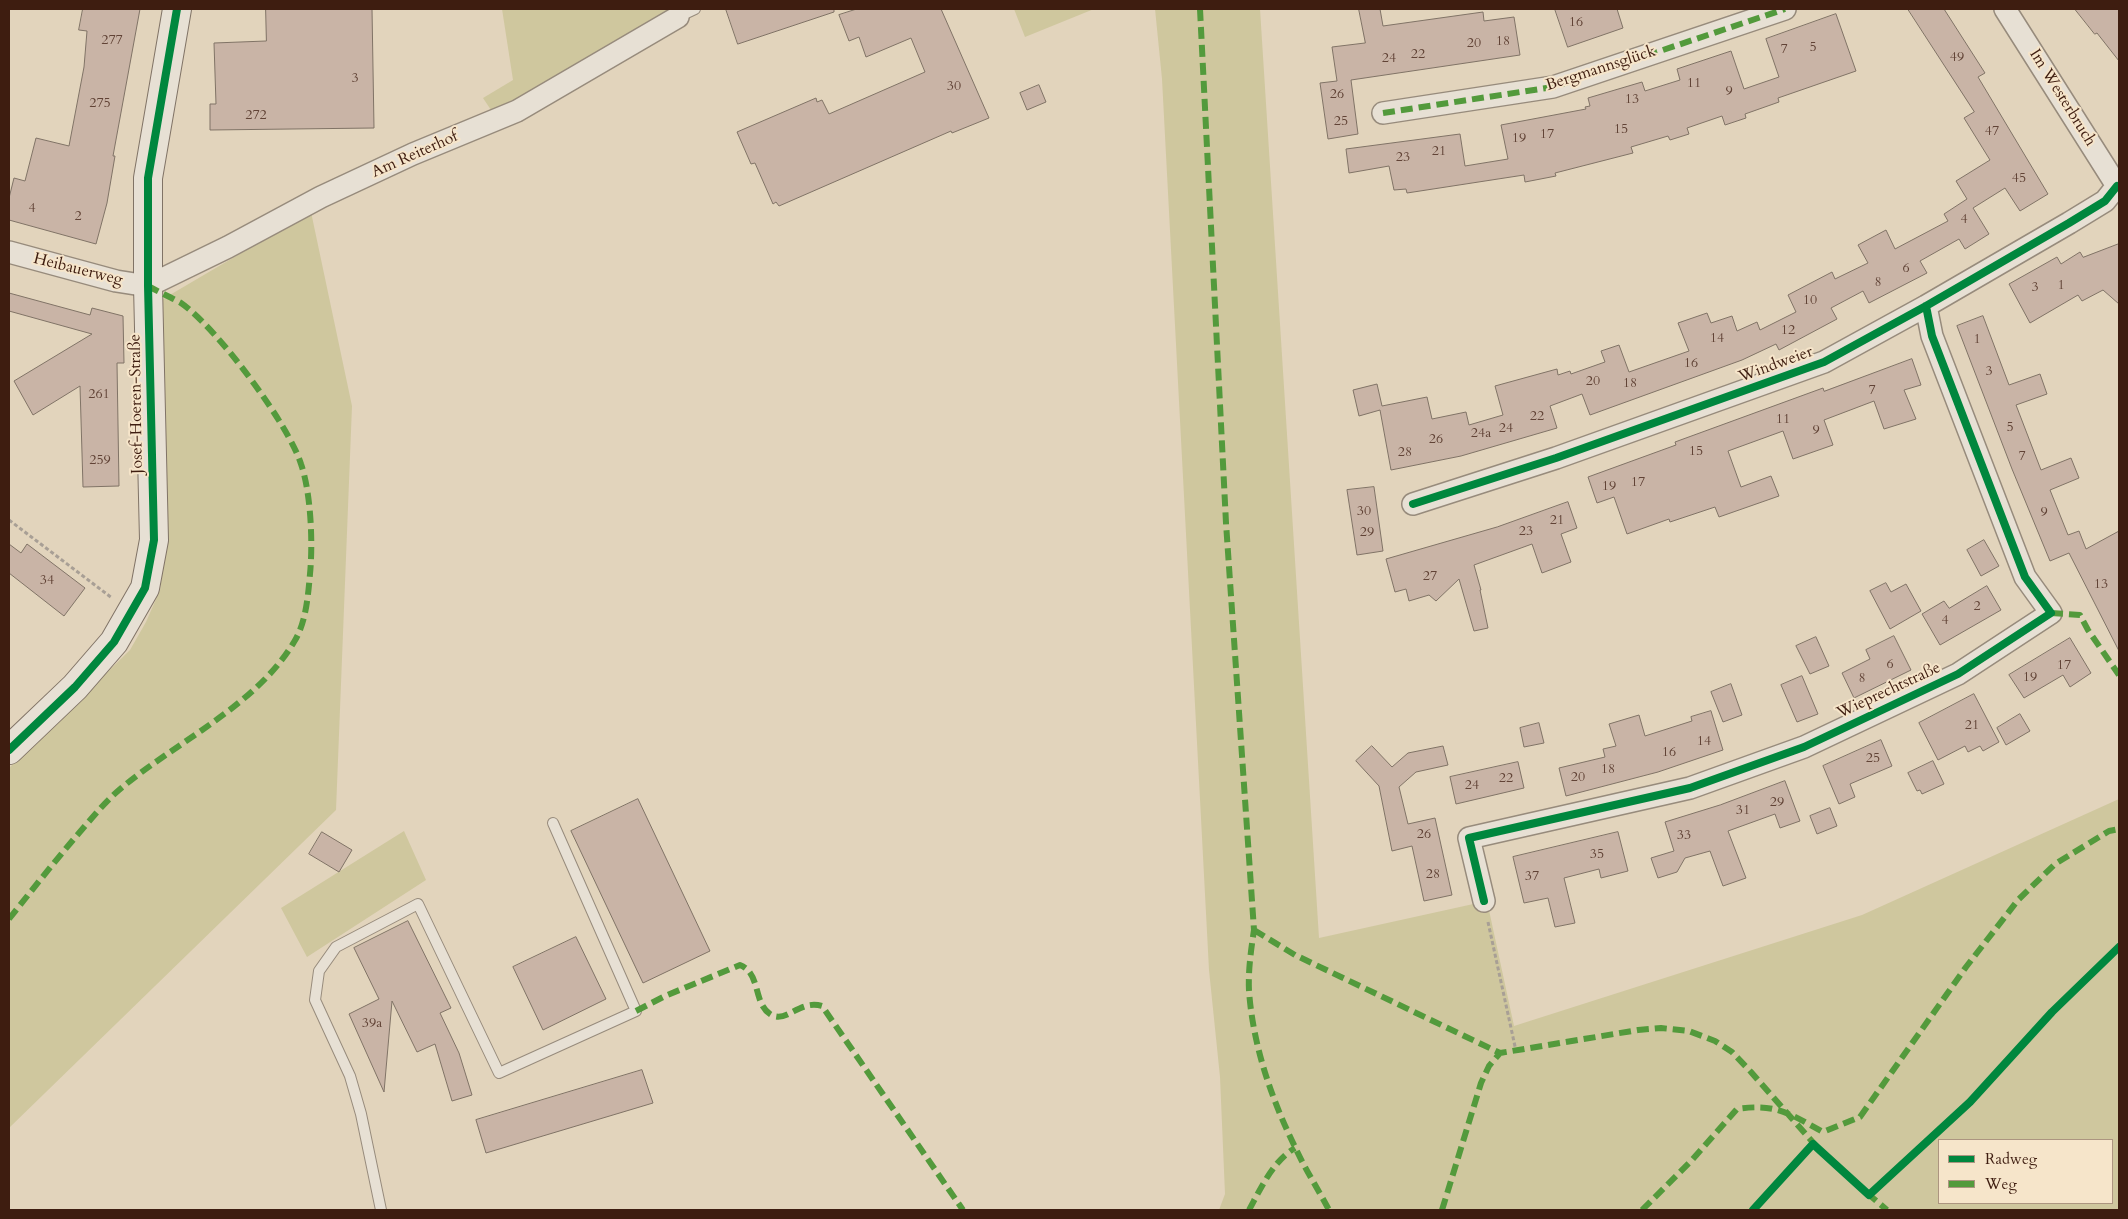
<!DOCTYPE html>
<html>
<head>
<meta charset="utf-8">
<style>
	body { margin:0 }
	#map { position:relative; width:2128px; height:1219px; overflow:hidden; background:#e2d4bc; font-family:Cardo,serif }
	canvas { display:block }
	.frame { position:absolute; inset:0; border:10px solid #3e1d10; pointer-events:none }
	.legend { position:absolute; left:1938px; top:1139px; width:175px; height:65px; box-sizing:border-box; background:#f6e5ca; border:1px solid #ac9580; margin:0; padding:6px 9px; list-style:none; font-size:15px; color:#3e1d10 }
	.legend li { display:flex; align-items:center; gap:10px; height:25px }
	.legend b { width:25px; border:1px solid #ac9580 }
</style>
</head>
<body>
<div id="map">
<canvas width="2128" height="1219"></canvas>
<div class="frame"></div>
<ul class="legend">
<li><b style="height:6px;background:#00873e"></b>Radweg</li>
<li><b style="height:6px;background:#539a3c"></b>Weg</li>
</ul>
</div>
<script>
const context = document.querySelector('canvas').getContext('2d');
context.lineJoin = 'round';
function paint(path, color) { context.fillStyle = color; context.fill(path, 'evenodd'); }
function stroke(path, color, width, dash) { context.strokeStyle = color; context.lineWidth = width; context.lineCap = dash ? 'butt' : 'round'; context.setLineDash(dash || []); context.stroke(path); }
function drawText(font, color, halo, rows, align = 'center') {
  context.font = font + ' Cardo,serif'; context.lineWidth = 4; context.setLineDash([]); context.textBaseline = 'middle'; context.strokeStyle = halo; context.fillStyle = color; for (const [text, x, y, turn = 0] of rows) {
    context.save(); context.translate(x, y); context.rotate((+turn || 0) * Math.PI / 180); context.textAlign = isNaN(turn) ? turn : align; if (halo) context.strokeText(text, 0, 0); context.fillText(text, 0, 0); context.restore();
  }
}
const green = new Path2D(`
	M502 9H681L493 113 483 98 513 80Z
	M1014 9H1094L1025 37Z
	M1155 9H1260L1319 938 1487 901 1514 1026 1862 915 2119 799V1210H1219L1225 1194 1220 1077 1209 970 1162 79ZM1939 1140H2112V1203H1939Z
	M311 212 352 406 336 810 9 1128V768L130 650 146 622 160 590 167 538 163 299Z
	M404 831 426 880 307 957 281 908Z`);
const building = new Path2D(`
	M83 9H140L113 156H115L107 203 96 244 9 220V198L14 178 25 181 36 138 69 146 84 67 87 31 79 30Z
	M266 9H372L374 128 210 130V104H216L214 43 266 41Z
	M726 9H834V12L738 44Z
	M857 9H941L989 118 952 133 951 131 779 206 776 202 773 204 755 163 751 164 737 132 816 98 817 102 822 100 829 114 925 72 911 38 866 57 859 37 849 41 839 15Z
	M1359 9H1380L1383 26 1483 12 1484 21 1514 17 1520 55 1351 80 1358 134 1328 139 1320 83 1337 81 1332 47 1365 43Z
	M1555 9H1617L1623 28 1568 47Z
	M1908 9H1944L1985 73 1978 77 2048 194 2020 211 2005 188 1973 208 1989 234 1965 249 1959 239 1920 261 1927 273 1869 303 1863 291 1831 308 1837 319 1779 350 1776 344 1742 360 1590 415 1582 394 1550 406 1557 428 1461 456 1391 470 1380 410 1359 416 1353 390 1377 384 1382 406 1427 397 1432 419 1466 412 1469 425 1503 415 1495 386 1557 369 1558 375 1570 371 1571 374 1605 362 1601 351 1619 345 1629 372 1689 351 1678 323 1707 313 1711 323 1732 316 1737 331 1757 322 1760 330 1796 312 1788 295 1832 272 1835 279 1868 263 1858 245 1886 230 1895 249 1948 221 1944 214 1967 199 1956 181 1990 160 1964 118 1974 112Z
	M2075 9H2119V61L2097 33 2095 34Z
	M1836 14 1856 71 1778 98 1779 102 1745 114 1746 118 1725 125 1722 116 1687 128 1689 134 1670 140 1668 136 1631 147 1633 153 1555 173 1556 176 1525 182 1524 175 1407 193 1406 189 1394 190 1389 166 1349 173 1346 149 1460 134 1465 166 1508 159 1501 125 1586 109 1585 107 1590 106 1588 98 1642 82 1645 91 1680 80 1677 69 1731 51 1744 89 1779 77 1766 39Z
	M1039 85 1046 102 1027 110 1020 93Z
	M2119 244V304L2103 290 2082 301 2078 295 2030 323 2009 284 2057 257 2061 264 2080 252 2083 257Z
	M9 293 90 315 92 308 123 316 124 363H117L119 486 83 487 80 386 33 415 14 381 92 334 9 311Z
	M1983 316 2009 385 2040 374 2047 394 2016 405 2041 470 2071 458 2079 478 2050 490 2068 535 2079 531 2086 549 2119 531V651L2069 553 2050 561 2012 469 1957 326Z
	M1912 359 1921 385 1904 390 1916 419 1884 429 1874 401 1824 420 1833 445 1793 459 1783 431 1728 451 1741 487 1771 476 1779 496 1719 517 1715 507 1670 522 1669 519 1627 534 1614 497 1597 503 1588 477 1676 445 1675 442 1823 388 1824 391Z
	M1374 487 1383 551 1357 555 1347 490Z
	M1568 502 1577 528 1561 534 1571 562 1542 573 1532 544 1474 565 1481 590H1480L1488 628 1474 631 1459 579 1436 601 1429 595 1409 601 1406 589 1395 592 1386 559 1497 527Z
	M1984 540 1999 566 1981 576 1967 550Z
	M9 544 21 553 27 544 85 588 64 616 9 573Z
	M1886 583 1891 592 1906 584 1921 611 1890 629 1870 591Z
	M1987 586 2001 610 1940 645 1922 614 1944 601 1949 608Z
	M1894 636 1911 670 1854 698 1842 673 1870 659 1866 650Z
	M1816 637 1829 666 1810 674 1796 646Z
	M2070 638 2091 673 2070 687 2063 675 2024 698 2009 675Z
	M1802 676 1818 714 1797 722 1781 685Z
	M1731 684 1742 715 1723 722 1711 692Z
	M1974 694 1999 742 1983 751 1980 746 1968 752 1965 746 1938 760 1919 723Z
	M1711 711 1723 750 1658 772 1566 796 1559 768 1605 757 1603 749 1616 746 1609 724 1639 715 1645 736 1692 721 1691 717Z
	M2020 714 2030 731 2006 745 1997 728Z
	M1539 723 1544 743 1524 747 1520 728Z
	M1881 740 1892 766 1850 784 1855 797 1839 804 1823 766Z
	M1372 746 1392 767 1408 753 1443 746 1448 765 1416 772 1399 787 1408 824 1435 818 1452 895 1424 901 1412 846 1392 851 1379 786 1356 761Z
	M1933 761 1944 784 1922 794 1920 790 1917 791 1908 773Z
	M1518 762 1524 788 1456 804 1450 777Z
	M1785 781 1800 821 1780 828 1775 814 1728 831 1746 878 1723 886 1710 851 1685 858 1677 872 1658 878 1651 858 1674 851 1665 822 1720 805Z
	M638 799 710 951 643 983 571 831Z
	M1830 808 1837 826 1817 834 1810 816Z
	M322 832 352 850 339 872 309 854Z
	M1618 832 1628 871 1601 878 1599 869 1564 878 1575 923 1555 927 1548 898 1524 903 1513 857Z
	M408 921 451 1008 440 1013 459 1053 472 1095 452 1101 435 1044 417 1052 392 1001 384 1092 349 1014 379 999 354 948Z
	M576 937 606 999 543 1030 513 967Z
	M642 1070 653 1103 486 1153 476 1120Z`);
const path = new Path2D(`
	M9 520 112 598
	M1488 922 1516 1051`);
const lane = new Path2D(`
	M678 17 695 9
	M381 1210 361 1114 350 1076 315 1000 319 971 336 947 418 904 499 1073 636 1011 553 823`);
const street = new Path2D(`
	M2005 9 2117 186H2119
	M1383 113 1553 87 1785 9
	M9 252 116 281 148 286 228 247 321 197 413 154 517 111 678 17
	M1413 504 1556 458 1824 362 1926 306 2069 223 2105 201 2117 186
	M1484 901 1469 838 1690 788 1804 747 1958 674 2051 613 2025 577 1932 336 1926 306`);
const secondary = new Path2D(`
	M9 750 75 687 114 642 145 588 154 540 148 286V178L177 9`);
const quiet = new Path2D(`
	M1200 9 1226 523 1254 930C1251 950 1248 971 1249 991 1253 1045 1271 1098 1295 1147 1305 1169 1318 1189 1329 1210
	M1383 113 1553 87 1785 9
	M2051 613 2080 615 2088 630 2119 675
	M9 919C32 890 55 861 79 833 92 818 104 803 119 790 174 743 256 706 294 642 306 623 308 596 310 574 313 543 311 493 301 464 288 423 216 327 181 303 170 297 159 292 148 286
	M1254 930 1295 955 1500 1053 1638 1030 1661 1028 1689 1031 1715 1041 1732 1052 1751 1072 1817 1147
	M636 1011 665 996 740 965C761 973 753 1003 770 1014 786 1025 799 999 822 1006L963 1210
	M1867 1193 1887 1210
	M1249 1210C1261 1188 1273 1161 1295 1148
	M1442 1210 1481 1083 1489 1066 1500 1053
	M1642 1210 1692 1160 1737 1109C1776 1103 1790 1114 1823 1132L1860 1117 1966 967 2018 900 2055 864 2109 831 2119 829`);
const cycleway = new Path2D(`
	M1413 504 1556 458 1824 362 1926 306 2069 223 2105 201 2117 186
	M9 750 75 687 114 642 145 588 154 540 148 286V178L177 9
	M1484 901 1469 838 1690 788 1804 747 1958 674 2051 613 2025 577 1932 336 1926 306
	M1753 1210 1813 1144 1869 1195 1970 1102 2052 1012 2119 947`);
const numberNames = [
	["16",1576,23],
	["277",112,41],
	["18",1503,42],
	["20",1474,44],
	["5",1813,48],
	["7",1784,50],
	["22",1418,55],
	["49",1957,58],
	["24",1389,59],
	["3",355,79],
	["11",1694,84],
	["30",954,87],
	["9",1729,92],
	["26",1337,95],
	["13",1632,100],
	["275",100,104],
	["272",256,116],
	["25",1341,122],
	["15",1621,130],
	["47",1992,132],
	["17",1547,135],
	["19",1519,139],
	["21",1439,152],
	["23",1403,158],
	["45",2019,179],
	["4",32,209],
	["2",78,217],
	["4",1964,220],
	["6",1906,269],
	["8",1878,283],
	["1",2061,286],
	["3",2035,288],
	["10",1810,301],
	["12",1788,331],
	["14",1717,339],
	["1",1977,340],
	["16",1691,364],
	["3",1989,372],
	["20",1593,382],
	["18",1630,384],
	["7",1872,391],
	["261",99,395],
	["22",1537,417],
	["11",1783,420],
	["5",2010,428],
	["24",1506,429],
	["9",1816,431],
	["24a",1481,434],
	["26",1436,440],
	["15",1696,452],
	["28",1405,453],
	["7",2022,457],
	["259",100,461],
	["17",1638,483],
	["19",1609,487],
	["30",1364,512],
	["9",2044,513],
	["21",1557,521],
	["23",1526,532],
	["29",1367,533],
	["27",1430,577],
	["34",47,581],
	["13",2101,585],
	["2",1977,607],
	["4",1945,621],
	["6",1890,665],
	["17",2064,666],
	["19",2030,678],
	["8",1862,679],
	["21",1972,726],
	["14",1704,742],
	["16",1669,753],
	["25",1873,759],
	["18",1608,770],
	["20",1578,778],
	["22",1506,779],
	["24",1472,786],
	["29",1777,803],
	["31",1743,811],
	["26",1424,835],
	["33",1684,836],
	["35",1597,855],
	["28",1433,875],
	["37",1532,877],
	["39a",372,1024]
];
const streetNames = [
	["Bergmannsglück",1601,69,-18],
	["Im Westerbruch",2062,98,58],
	["Am Reiterhof",415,155,-24],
	["Heibauerweg",78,270,14],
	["Windweier",1776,365,-20],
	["Josef-Hoeren-Straße",137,404,-91],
	["Wieprechtstraße",1889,691,-25]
];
paint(green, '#cfc79e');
paint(building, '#c9b4a6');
stroke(building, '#807366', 1);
stroke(lane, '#978b7c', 12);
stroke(street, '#978b7c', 24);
stroke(secondary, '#807366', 30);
stroke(path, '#a89f95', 3, [4, 2.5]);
stroke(lane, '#e7e0d4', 10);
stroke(street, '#e7e0d4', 21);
stroke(secondary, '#e7e0d4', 28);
stroke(quiet, '#539a3c', 6, [12, 6]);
stroke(cycleway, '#00873e', 8);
drawText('14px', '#614336', null, numberNames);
drawText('16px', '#3e1d10', '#f6e5ca', streetNames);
</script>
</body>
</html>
